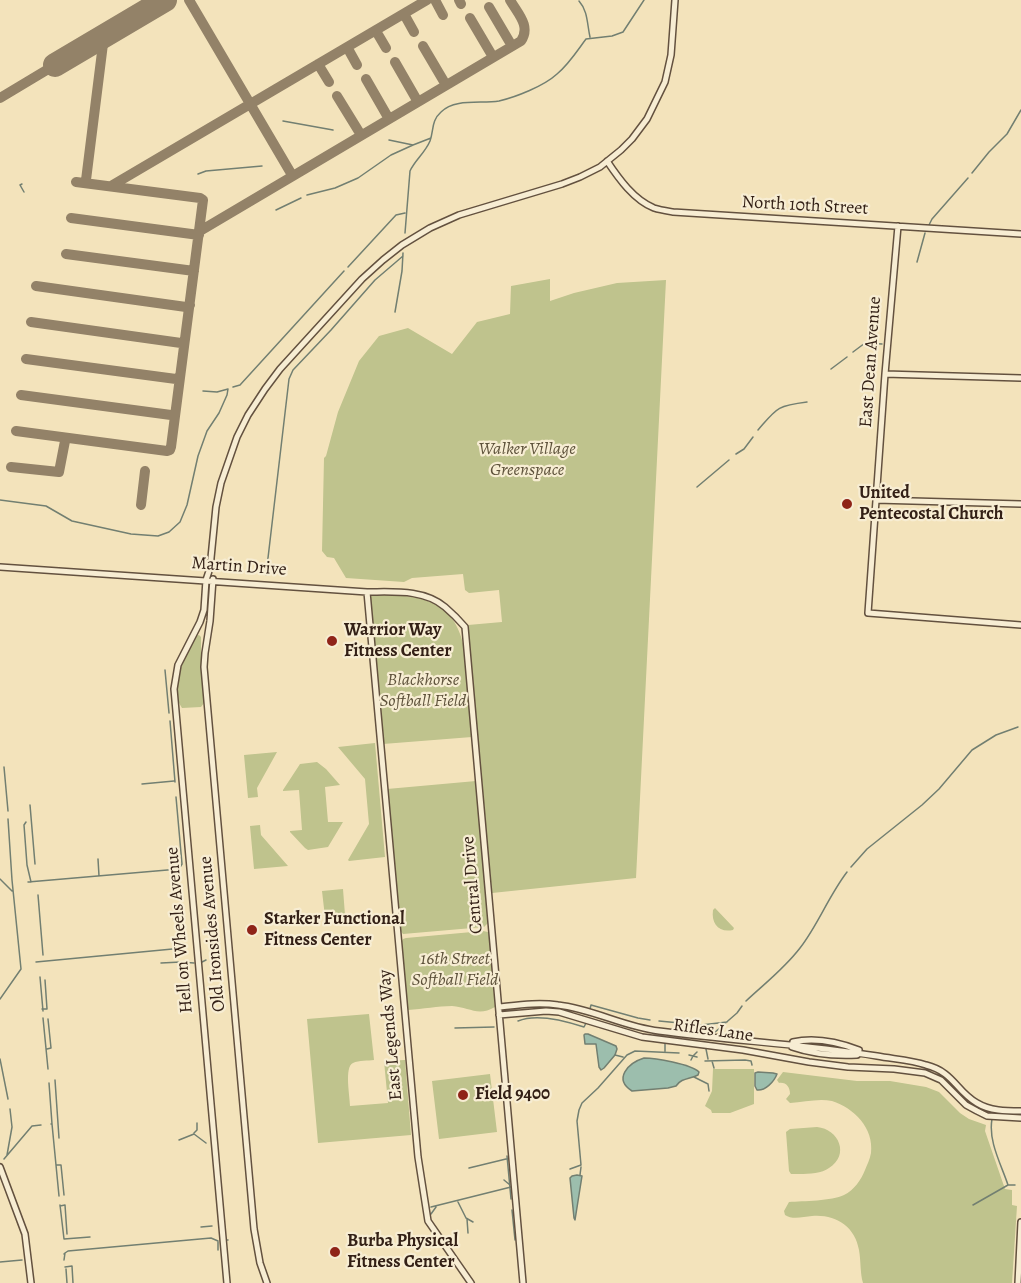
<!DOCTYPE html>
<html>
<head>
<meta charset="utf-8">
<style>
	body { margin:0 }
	canvas { display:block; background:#f3e3bb }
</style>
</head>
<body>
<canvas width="1021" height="1283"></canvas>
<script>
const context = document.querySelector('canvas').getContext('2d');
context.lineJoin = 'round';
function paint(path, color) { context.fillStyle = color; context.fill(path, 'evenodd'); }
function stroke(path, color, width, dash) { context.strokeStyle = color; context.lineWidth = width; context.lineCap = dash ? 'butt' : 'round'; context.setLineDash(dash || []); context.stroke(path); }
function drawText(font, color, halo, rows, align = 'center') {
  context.font = font + ' Alegreya,serif'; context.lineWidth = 4.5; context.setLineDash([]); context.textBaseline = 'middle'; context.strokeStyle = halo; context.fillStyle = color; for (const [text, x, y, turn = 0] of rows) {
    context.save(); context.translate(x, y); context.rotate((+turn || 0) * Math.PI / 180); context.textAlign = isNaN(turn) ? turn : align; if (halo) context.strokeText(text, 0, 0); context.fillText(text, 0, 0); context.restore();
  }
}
const green = new Path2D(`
	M550 279V301L574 293 617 283 666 280 636 878 492 893 468 625 502 622 499 590 469 593 465 590 463 574 412 578 404 582 346 578 334 558 327 557 322 551 324 458 326 456 338 412 359 361 379 336 408 328 452 354 477 322 510 314 511 286Z
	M373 594C417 596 453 596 464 647L472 737 383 744 370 598Z
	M199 635 201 637V659L204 703 201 707 182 708C168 688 186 654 196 636Z
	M375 743 385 857 349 861 348 860 369 824 365 779 338 747Z
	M277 752 257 788 258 797 248 798 244 755Z
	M317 762 326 769 340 785 325 787 328 822H343L328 847 308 850 305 848 290 832V831L302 830 299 790 283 791V790L300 764Z
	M476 781 488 923 484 927 403 934 399 929 387 789Z
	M260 825 261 835 288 866 254 869 250 826Z
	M343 889 345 915 325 917 322 891Z
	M715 908 734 928 733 930C719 933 711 924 713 910Z
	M483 931 488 932 489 935 495 1007C478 1017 469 1007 452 1006 438 1006 423 1009 408 1010L406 1008 401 943 403 939 406 938Z
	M369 1014 374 1060C368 1061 359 1060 353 1063 344 1067 350 1096 350 1106L388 1103 384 1061 405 1060 411 1135 318 1143 307 1019Z
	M713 1069H754V1104L730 1113H712L711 1110 705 1106 712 1091Z
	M783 1072 857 1081H890L926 1087 939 1092 960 1113 969 1119 986 1125 985 1131 1005 1189 1012 1190V1205L1017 1206 1012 1283H863C860 1273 861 1261 859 1250 855 1226 835 1214 812 1216 803 1217 792 1220 785 1215L784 1211 789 1202C803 1201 832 1201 844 1195 854 1190 861 1180 865 1170 867 1165 870 1159 871 1153 874 1128 854 1108 832 1101 819 1098 804 1102 790 1103L786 1099 790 1094C790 1087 786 1082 779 1083L777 1080Z
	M490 1074 497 1132 439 1139 432 1081Z
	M817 1127C839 1129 850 1155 829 1168 820 1175 802 1174 791 1174L789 1171 786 1132 790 1129Z`);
const water = new Path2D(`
	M585 1034H588L616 1046 617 1049 615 1055 604 1068 601 1070 599 1067 596 1044H585L584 1035Z
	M644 1058C655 1058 691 1064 699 1072L698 1075C690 1079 681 1078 676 1086L668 1088 632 1091C613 1079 628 1063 644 1058Z
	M758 1072 773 1073 777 1074C774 1082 765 1091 757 1090L755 1086V1073Z
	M577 1175 582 1176 575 1220 574 1218 570 1178 572 1176Z`);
const stream = new Path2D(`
	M579 1C588 11 587 24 590 37
	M283 121 333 130
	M389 140 413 145 431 138
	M972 173 989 152 1007 134 1021 110
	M198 174 206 171 262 166
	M22 184 20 185 24 192
	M307 195 335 188 358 178 391 155 413 145
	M276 210 301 198
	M929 225 932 219 968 178
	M405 233 410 171C415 160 425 153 430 141 434 130 431 121 441 112 455 98 481 104 499 101 516 97 544 86 557 74 569 64 577 51 586 39L612 36 623 32 644 0
	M917 262 925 233
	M348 267 396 215 405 213
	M395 312 402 271 403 253
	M853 352 865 343 882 344
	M831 369 847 357
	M233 387 240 385 344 271
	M758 430C777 408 776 406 807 402
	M736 454 744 449 753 437
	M697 487 729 460
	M0 500 46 506 72 521 131 534 158 536 169 532 180 522 187 505 198 456 207 431 219 413 227 395 228 389 217 392 203 391
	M266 575 289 379 293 370 331 330 375 280 403 256
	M165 670 169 713
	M170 721 175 782
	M4 767 8 811
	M142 784 174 781
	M30 805 35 864
	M26 822 24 825 27 865 31 882
	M98 859 99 876
	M851 867 867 849 922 805 939 789 972 750 996 735 1018 727
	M0 879 12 891
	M28 882 179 869 182 864 176 797
	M38 895 43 955
	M36 962 183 948
	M202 962 206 960
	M161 963 181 962 194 963
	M40 977 43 1011
	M0 999 21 969 12 880 8 819
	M746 1001C764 984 784 969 800 948 818 925 828 897 847 872
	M42 1009H47L45 980
	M590 1009 591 1005 638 1018 650 1020
	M43 1018 48 1069
	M518 1021C537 1013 566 1021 584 1027L586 1023
	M659 1021 701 1025 727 1022
	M455 1028 494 1027
	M714 1033 737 1013 742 1006
	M47 1049 51 1048 48 1019
	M706 1049 708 1059
	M665 1051V1043
	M615 1055 623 1057
	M689 1055 693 1056 697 1052
	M0 1059 8 1099
	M691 1060 693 1056 697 1057
	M705 1061 745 1060 751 1061 752 1065
	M712 1061 714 1068
	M694 1077 708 1084 709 1091
	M55 1080 59 1138
	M49 1083 52 1124
	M992 1119C988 1141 1001 1164 1008 1185H1015
	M51 1124H52L59 1196
	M194 1133 197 1130V1123
	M179 1140 194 1134 206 1143
	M7 1155 12 1127 10 1109
	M507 1156 511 1199
	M4 1159 32 1126 41 1125
	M56 1165H61L64 1195
	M469 1168 506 1159
	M570 1169 581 1165 577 1121 579 1110 582 1103 598 1088 627 1055 635 1051 679 1053
	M580 1175 581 1167
	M504 1180 510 1185
	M458 1202 466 1218 473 1222
	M60 1205 64 1239 90 1237
	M973 1205 1008 1185
	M60 1206 65 1205 67 1234
	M431 1207 511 1187
	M512 1210 515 1240
	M431 1214 436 1207
	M467 1219 468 1233
	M201 1227 212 1226
	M227 1240H228
	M218 1242V1250
	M65 1253 68 1251 211 1238 218 1241
	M64 1254 65 1253 64 1260
	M0 1262 22 1260
	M65 1267 72 1266 73 1283
	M66 1269 67 1283`);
const taxiway = new Path2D(`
	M189 0 292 175
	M435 0 443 15
	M459 0 461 4
	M489 7 512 46
	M404 14 414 32
	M470 18 493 57
	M376 31 386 48
	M423 46 446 85
	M347 47 357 65
	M395 62 418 102
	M318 64 329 82
	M366 79 389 119
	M337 96 361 135
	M0 98 55 65
	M86 180 104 36
	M111 186 427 0
	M71 218 199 235
	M200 231 521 41C531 26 518 14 510 0
	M66 254 194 271
	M36 286 186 307 190 305
	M31 322 181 343
	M26 359 176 379 180 376
	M21 395 171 415
	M16 431 167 451 170 450 171 447 203 200 200 198 76 182
	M11 467 59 472 65 441 68 438
	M141 505 145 471`);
const runway = new Path2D(`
	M55 65 165 0`);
const minor = new Path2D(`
	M607 161C619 179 634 200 654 208 660 210 667 211 673 212L1021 234
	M898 226 885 374 868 613 1021 625
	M885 374 1021 378
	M876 500 1021 504
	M0 567 367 592C393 592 424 589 445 607 452 613 459 620 465 627L523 1283
	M213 579 210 621 205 653 204 667 254 1229 260 1263 267 1283
	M367 592 418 1157 428 1221 471 1283
	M499 1007C518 1005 538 1002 558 1005 593 1009 624 1027 659 1031 732 1041 805 1044 877 1056 893 1059 911 1060 926 1065 954 1072 956 1091 977 1103 990 1111 1006 1111 1021 1111
	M499 1015 546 1011 559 1012 642 1037 743 1050 809 1062 848 1067 894 1069 925 1073 941 1080 966 1105 977 1111 987 1116 1021 1118
	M793 1042C815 1037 838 1042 859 1050
	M792 1047C812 1054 836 1056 857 1055
	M0 1167 25 1234 31 1283
	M227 1283 174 689 178 665 200 622 204 610 206 580 210 568 216 507 221 483 237 437 248 415 265 389 280 369 362 279 383 260 402 245 430 228 459 215 562 184 580 177 600 167 621 150 632 139 647 119 665 82 671 55 675 0
	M1018 1283 1021 1222`);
const markers = [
	[847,504,6,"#8f2418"],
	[332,641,6,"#8f2418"],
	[252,930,6,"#8f2418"],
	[463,1095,6,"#8f2418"],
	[335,1252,6,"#8f2418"]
];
const streetNames = [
	["North 10th Street",805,206,3],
	["East Dean Avenue",871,362,-86],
	["Martin Drive",239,567,4],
	["Central Drive",473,885,-95],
	["Hell on Wheels Avenue",180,930,-95],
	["Old Ironsides Avenue",213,934,-95],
	["Rifles Lane",713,1031,8],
	["East Legends Way",391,1035,-95]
];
const parkNames = [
	["Walker Village",527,450],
	["Greenspace",527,471],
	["Blackhorse",423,681],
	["Softball Field",423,702],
	["16th Street",455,960],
	["Softball Field",455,981]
];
const poiNames = [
	["United",859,494],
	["Pentecostal Church",859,515],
	["Warrior Way",344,631],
	["Fitness Center",344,652],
	["Starker Functional",264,920],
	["Fitness Center",264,941],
	["Field 9400",475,1095],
	["Burba Physical",347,1242],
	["Fitness Center",347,1263]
];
paint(green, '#bfc38d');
paint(water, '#9cbead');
stroke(water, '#727f71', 1.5);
stroke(stream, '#727f71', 1.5);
stroke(taxiway, '#938268', 10);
stroke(runway, '#938268', 24);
stroke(minor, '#63513f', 8);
stroke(minor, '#f7edd3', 5);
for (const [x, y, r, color] of markers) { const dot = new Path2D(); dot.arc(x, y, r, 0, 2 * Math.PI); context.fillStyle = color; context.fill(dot); stroke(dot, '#f7edd3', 2); }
drawText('18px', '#332016', '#f7edd3', streetNames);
drawText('italic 18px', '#5d513a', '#f7edd3', parkNames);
drawText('bold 18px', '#332016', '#f7edd3', poiNames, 'left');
</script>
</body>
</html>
